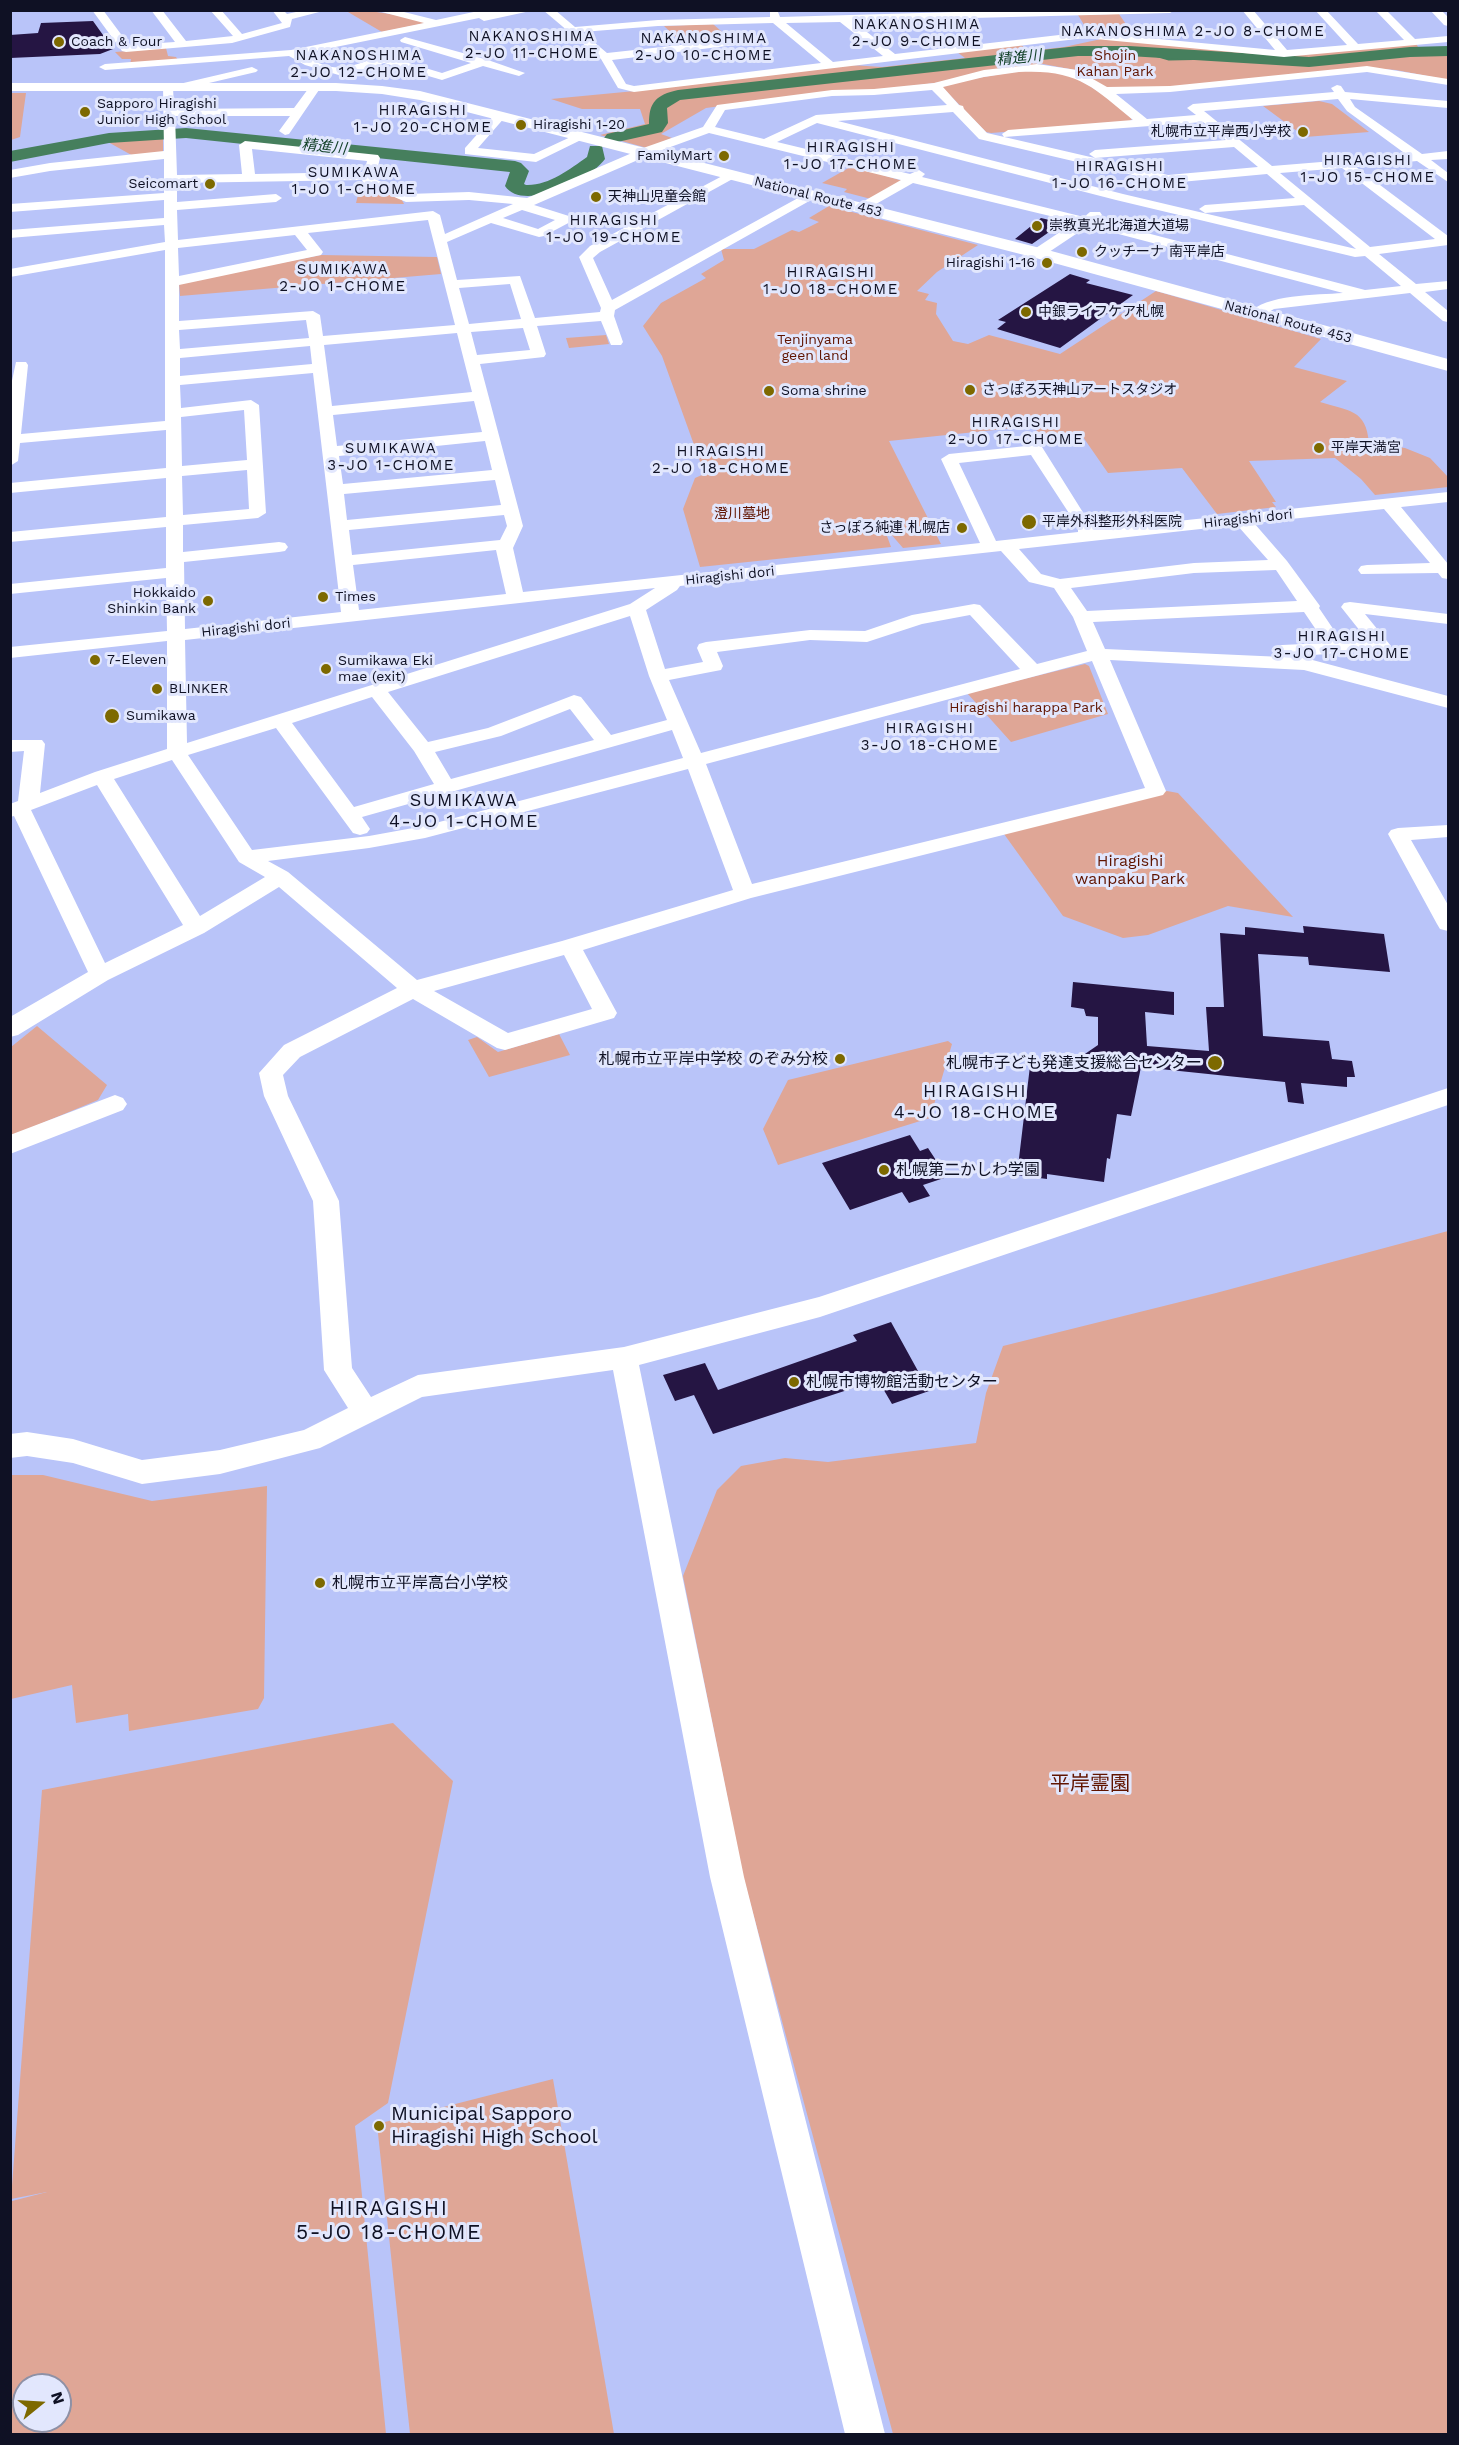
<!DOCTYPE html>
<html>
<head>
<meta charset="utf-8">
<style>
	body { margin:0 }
	#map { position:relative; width:1459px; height:2445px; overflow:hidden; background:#b9c4f9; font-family:"Work Sans",sans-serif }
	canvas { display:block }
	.frame { position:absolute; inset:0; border:12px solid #0f1124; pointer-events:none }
	.north { position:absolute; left:12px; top:2373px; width:60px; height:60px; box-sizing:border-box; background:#e2e7fd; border:2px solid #8e91a6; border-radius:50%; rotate:72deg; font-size:16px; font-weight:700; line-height:24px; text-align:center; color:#0f1124 }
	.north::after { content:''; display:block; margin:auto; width:21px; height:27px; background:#7d6900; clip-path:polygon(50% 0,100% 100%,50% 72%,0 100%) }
</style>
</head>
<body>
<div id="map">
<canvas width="1459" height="2445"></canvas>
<div class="frame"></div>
<div class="north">N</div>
</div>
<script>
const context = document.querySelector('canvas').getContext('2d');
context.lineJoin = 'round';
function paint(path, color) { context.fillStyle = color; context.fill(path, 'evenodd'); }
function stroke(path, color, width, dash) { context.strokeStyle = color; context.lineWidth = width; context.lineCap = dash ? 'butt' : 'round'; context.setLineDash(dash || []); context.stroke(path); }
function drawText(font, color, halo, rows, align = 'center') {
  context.font = font + ' "Work Sans","Noto Sans JP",sans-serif'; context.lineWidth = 6; context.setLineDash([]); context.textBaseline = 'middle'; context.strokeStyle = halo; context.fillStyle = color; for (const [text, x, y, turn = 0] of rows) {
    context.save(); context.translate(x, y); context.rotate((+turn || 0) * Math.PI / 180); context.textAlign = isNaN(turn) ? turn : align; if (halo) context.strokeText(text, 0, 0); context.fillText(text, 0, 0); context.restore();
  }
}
const green = new Path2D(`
	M352 11H370L436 21 382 32 348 12Z
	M1115 14H1119L1134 36 1089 33 1078 15Z
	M713 24 729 38 683 44 664 26Z
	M1106 38 1285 55 1416 43 1419 49H1448V80L1396 70 1370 68 1177 87 1108 89 1075 70 1043 64 935 83 880 90 833 91 706 108 661 134 672 138 647 148 600 135 645 124 640 109H582L551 99 635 91 851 65 882 67 965 58 957 52 1021 45 1029 51 1064 47Z
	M166 48 168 56 176 57 178 60 130 65 131 59H122L115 52Z
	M1044 67C1079 75 1106 95 1132 119L1129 122 991 133 986 132 941 86 959 81Z
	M10 93H26L20 137 11 140Z
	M1319 101 1332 104 1369 132 1305 137 1263 106Z
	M163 137V154L135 157 108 142Z
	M852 166 903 181 871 199 844 192 847 189 822 183Z
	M361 183 402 200 404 204 356 203Z
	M829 206 978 245 937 272 917 291 929 294 925 300 937 303 936 314 953 341 968 344 989 335 1060 354 1156 291 1321 339 1294 367 1347 381 1320 402C1349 411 1366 409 1369 443L1405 448 1430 458 1448 477V487L1375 495 1361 479 1335 458 1249 461 1276 502H1272L1276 507 1217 514 1182 468 1108 473 1083 437 1045 441 1033 426 889 441 941 544 903 548 883 525 891 547 700 567 683 509 695 478 718 468 742 465 702 467 662 356 643 326 661 303 706 278 701 274 724 260 721 249H754L792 230 799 232 819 222 809 218Z
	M321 255 437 257 441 274 180 296 179 283Z
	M606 335 609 344 569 348 566 338Z
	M1085 664 1089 666 1108 714 1011 742 967 693Z
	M1167 791 1178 793 1293 917 1228 906 1148 935 1123 938 1063 916 1004 834Z
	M37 1026 107 1085 98 1100 11 1136V1047Z
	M559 1034 570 1055 489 1077 468 1040 477 1037 498 1052Z
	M948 1041 952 1044 930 1118 778 1165 763 1129 788 1080Z
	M1448 1231V2434H893L743 1876 683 1576 717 1490 741 1466 785 1458 828 1462 976 1443 986 1393 1003 1346 1216 1293Z
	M10 1475H43L152 1501 267 1486 264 1698 258 1709 129 1731 128 1714 76 1723 72 1685 11 1699Z
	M393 1723 453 1781 388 2103 355 2126 386 2434H11L12 2201 47 2192 11 2199 42 1790ZM24 2385H60V2421H24Z
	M553 2079 614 2434H410L377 2124Z`);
const stream = new Path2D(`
	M1148 53 1169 59 1218 58`);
const river = new Path2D(`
	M1078 46H1129L1309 57 1410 47 1448 46V56L1410 57 1309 67 1129 56H1078L680 100 667 108 668 123 662 132 613 143 607 142 604 138 607 134 649 124C649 102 656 95 678 90Z
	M186 128 515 161 521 163 529 171 524 184 526 185C548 186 570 169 587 157L590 146H602L605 159C591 179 523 213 505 186L510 172 186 138 109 143 10 162V151L109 133Z`);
const building = new Path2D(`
	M93 21 113 49 100 54 10 58V35L38 33 41 23Z
	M1041 218 1062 223 1032 244 1015 239Z
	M1070 274 1090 280 1086 283 1133 295 1060 348 997 329 1006 322 998 320Z
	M1303 926 1384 934 1390 972 1309 965 1308 957 1258 954 1263 1036 1329 1041 1332 1059 1352 1061 1355 1077H1347V1087L1301 1083 1304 1104 1288 1102 1285 1082 1141 1067 1131 1116 1117 1114 1110 1159 1107 1158 1104 1182 1047 1174V1179L1017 1175 1030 1066 1037 1065 1039 1060 1081 1067 1082 1056 1098 1045V1017L1086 1016 1084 1009 1071 1007 1073 982 1174 992V1015L1145 1012 1147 1046 1209 1051 1206 1007H1224L1220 933 1245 935V927L1304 933Z
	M910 1135 920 1151 928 1148 947 1177 923 1185 930 1196 909 1203 902 1192 850 1210 822 1163Z
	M891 1322 929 1391 892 1404 878 1380 713 1434 694 1395 675 1401 663 1375 705 1363 718 1390 857 1341 853 1335Z`);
const minor = new Path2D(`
	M92 10H103L129 45 175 42 151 10H162L186 41 233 36 210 10H221L242 34 282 23 272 10H283L287 14 305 10H327L292 19 290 27 232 43 126 52 122 51Z
	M374 10H396L436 20 483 10H535L484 21 479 18 301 54C333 72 340 70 373 59L355 53 353 51 359 48 442 73 471 63 401 42 400 40 405 37 488 60 525 73 519 76 483 66 442 80 384 63 342 76 305 65 289 56 105 70 99 67 105 64 291 50 424 23Z
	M543 10H555L575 27 658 20 770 17V12H778L780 17 1025 10H1175L1170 13 853 21 895 54 1085 32 1275 50 1242 10H1253L1287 50 1347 45 1315 10H1326L1358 44 1404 40 1375 10H1386L1415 39 1448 36V42L1284 57 1085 38 634 92 618 88 601 59ZM840 22 883 56 833 62 786 23ZM773 23 821 63 634 86 626 84 612 60 735 45 740 42 735 39 607 53 582 32 658 26Z
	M1430 10H1441L1448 17V26L1444 25Z
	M1037 64 1077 70 1107 87 1170 86 1367 66 1448 79V85L1367 72 1170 92 1116 94 1147 119 1196 115 1187 108 1193 104 1334 92 1331 88 1337 85 1341 86 1345 92 1448 101V108L1350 99 1355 107 1422 154 1448 151V159L1431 160 1448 173V182L1417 161 1356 167 1448 236V245L1379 254 1416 284 1448 281V289L1425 292 1448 311V322L1443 321 1410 293 1274 309 1260 317H1250L1248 314C1265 294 1317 295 1343 293L1088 226 1043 256H1033L1031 253 1033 250 1075 222 913 183 862 212 857 211 856 208 857 205 901 180 709 133 654 153 534 205 572 217 574 220 544 236 539 237 491 223 447 242 457 280 520 276 535 318 600 312 601 308 579 257 590 246 728 173H736L738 176 600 252 593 258 612 300 809 192H819L820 195 615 310 614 316 623 342 621 345H611L601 321 537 326 546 354 544 357 480 364 523 526 513 548 523 592 980 543 941 459 949 454 1036 445 1042 447 1094 530 1448 492V502L1401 507 1448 564V579L1442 578 1438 573 1361 574 1358 570 1361 566 1367 565 1430 563 1384 509 1254 523 1287 561 1320 606 1319 608 1342 642 1368 641 1341 607 1344 603 1350 602 1448 614V624L1365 614 1391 646 1388 650 1282 657 1275 655 1273 651 1275 647 1282 645 1325 643 1304 612 1093 622 1105 649 1305 658 1448 696V708L1304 670 1110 660 1166 791 1163 795 751 898 583 950 617 1013 614 1018 505 1050 497 1048 413 999 300 1057 283 1075 288 1096 339 1201 352 1368 371 1397 418 1375 624 1347 819 1297 1448 1088V1105L820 1317 639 1365 744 1877 885 2434H845L710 1877 613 1370 422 1397 320 1448 220 1474 142 1484 73 1463 27 1456 10 1458V1434L27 1432 73 1439 142 1460 220 1450 304 1430 348 1408 324 1370 313 1201 264 1096 259 1073 284 1045 397 988 279 887 204 933 108 980 18 1035 10 1037V1017L88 972 14 816 10 817V804L18 801 24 751 10 752V740H42L45 744 40 793 95 772 167 749V641L10 658V647L167 631 166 578 10 594V584L166 568V527L10 542V532L166 517V478L10 493V483L166 468V430L20 443 18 461 10 466V390L16 362H26L28 365 21 434 165 421V250L10 277V269L165 242 164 225 10 238V230L164 218V200L10 212V204L164 193V159L50 171 10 178V170L50 163 164 151 163 85H171L173 87 174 109 294 108 311 85 315 84 321 87 289 134 285 135 279 131 290 116H175L177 175 242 174 239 145 245 141 378 155 380 158 375 179 408 194 469 192 527 198 646 147 703 127 717 105 832 90 874 89 934 83 984 70ZM1019 72C1077 69 1092 86 1133 120L1008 130 1002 134 1004 137 1203 122 1226 140 1095 150 1089 154 1095 158 1234 147 1258 167 1168 175 987 133 964 109 963 106 959 105 943 87 984 77ZM932 90 947 105 816 115 764 139 715 127 725 110 832 96 874 95ZM1338 99 1347 111 1407 155 1272 166 1204 111ZM953 112 979 139 1154 180 1148 184 1154 188 1170 183 1267 174 1295 198 1205 205 1199 209 1205 213 1304 205 1356 249 1123 194 838 121ZM817 123 1116 200 1355 257 1365 256 1401 286 1365 290 1097 220 1102 215 1100 212H1090L1084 217 922 177 925 174 919 170 910 174 777 142ZM252 149 367 161 364 172 255 174ZM1342 168 1435 239 1370 247 1280 173ZM362 180 364 184 406 202 469 200 513 204 445 234 440 215 433 211 178 240 177 210 276 202 282 198 276 194 177 202V183ZM522 210 555 220 538 229 503 218ZM428 220 455 325 323 336 320 315 313 311 179 321V285L321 255 323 252 308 233ZM295 235 307 250 179 276 178 248ZM510 284 521 319 469 324 459 288ZM306 320 309 338 180 349 179 330ZM523 328 530 350 477 355 471 332ZM457 333 472 392 332 406 324 345ZM310 346 312 364 180 376V358ZM313 373 341 612 185 629 184 562 279 552 285 551 288 547 285 543 279 542 183 552V525L258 518 266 513 259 405 251 400 181 408 180 385ZM474 401 482 432 337 446 333 415ZM244 410 247 460 182 466 181 417ZM485 441 492 470 343 484 339 456ZM1031 455 1078 527V532L996 541 959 463ZM247 470 249 509 183 515 182 476ZM495 480 501 505 347 520 344 494ZM504 515 507 526 500 540 352 555 349 530ZM1237 525 1268 560 1194 563 1060 579 1041 574 1019 549ZM496 550 506 594 359 610 353 565ZM1001 551 1029 582 1054 588 1073 617 1087 651 1037 664 980 605 974 604 912 615 865 631 810 630 706 642 699 644 697 648 703 662 665 669 646 610 677 590 680 586ZM1276 570 1297 601 1087 611 1071 588 1194 573ZM655 588 630 604 187 743 185 640ZM970 615 1020 669 701 753 669 680 721 670 723 666 717 652 810 640 867 642 922 624ZM630 616 649 676 667 720 611 735 581 697 574 695 488 728 428 742 388 692ZM1092 661 1145 788 752 884 706 764ZM372 697 414 751 434 784 354 807 292 723ZM570 709 594 740 451 779 435 752 501 736ZM276 728 353 833 360 835 367 833 370 829 362 817 672 730 683 758 424 826 369 836 252 850 188 755ZM172 760 239 862 265 877 200 916 114 779ZM688 769 733 890 562 941 417 980 288 872 268 861 369 848 425 838ZM97 785 183 925 105 963 31 810ZM564 955 592 1009 508 1033 434 991Z
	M252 67 258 70 256 72 179 90 173 87 175 85Z
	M500 112 506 116 478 148 534 154 577 134 581 133 587 137 536 162 465 154V148L496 113Z
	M1448 825V837L1411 840 1448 905V931L1440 929 1437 924 1388 834 1391 830 1398 828Z
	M115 1095 123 1098 127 1104 123 1110 10 1154V1135Z`);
const highway = new Path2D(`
	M10 83H336L382 86 420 91 1044 249 1448 359V371L1032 257 420 100 382 94 336 91H10Z`);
const markers = [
	[59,42,6,"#7d6900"],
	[85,112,6,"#7d6900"],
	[521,125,6,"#7d6900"],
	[1303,132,6,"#7d6900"],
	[724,156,6,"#7d6900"],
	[210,184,6,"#7d6900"],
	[596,197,6,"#7d6900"],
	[1037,226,6,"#7d6900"],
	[1082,252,6,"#7d6900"],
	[1047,263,6,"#7d6900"],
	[1026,312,6,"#7d6900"],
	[970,390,6,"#7d6900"],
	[769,391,6,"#7d6900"],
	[1319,448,6,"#7d6900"],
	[1029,522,8,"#7d6900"],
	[962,528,6,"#7d6900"],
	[323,597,6,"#7d6900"],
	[208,601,6,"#7d6900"],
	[95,660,6,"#7d6900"],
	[326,669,6,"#7d6900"],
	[157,689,6,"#7d6900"],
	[112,716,8,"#7d6900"],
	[840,1059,6,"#7d6900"],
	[1215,1063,8,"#7d6900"],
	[884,1170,6,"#7d6900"],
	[794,1382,6,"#7d6900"],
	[320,1583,6,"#7d6900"],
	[379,2126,6,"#7d6900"]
];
const farPoinames = [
	["Coach & Four",71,42],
	["Sapporo Hiragishi",97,104],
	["Junior High School",97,120],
	["Hiragishi 1-20",533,125],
	["札幌市立平岸西小学校",1291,132,"right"],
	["FamilyMart",712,156,"right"],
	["Seicomart",198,184,"right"],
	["天神山児童会館",608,197],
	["崇教真光北海道大道場",1049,226],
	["クッチーナ 南平岸店",1094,252],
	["Hiragishi 1-16",1035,263,"right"],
	["中銀ライフケア札幌",1038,312],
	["さっぽろ天神山アートスタジオ",982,390],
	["Soma shrine",781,391],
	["平岸天満宮",1331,448],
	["平岸外科整形外科医院",1042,522],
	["さっぽろ純連 札幌店",950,528,"right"],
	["Hokkaido",196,593,"right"],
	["Shinkin Bank",196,609,"right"],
	["Times",335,597],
	["7-Eleven",107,660],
	["Sumikawa Eki",338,661],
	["mae (exit)",338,677],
	["BLINKER",169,689],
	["Sumikawa",126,716]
];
const farParknames = [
	["Shojin",1115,56],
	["Kahan Park",1115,72],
	["Tenjinyama",815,340],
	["geen land",815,356],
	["澄川墓地",742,514],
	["Hiragishi harappa Park",1026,708]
];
const farStreetnames = [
	["National Route 453",818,197,14],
	["National Route 453",1288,322,15],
	["Hiragishi dori",1248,519,-6],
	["Hiragishi dori",730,576,-6],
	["Hiragishi dori",246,628,-6]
];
const farNeighbourhoodnames = [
	["NAKANOSHIMA",917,25],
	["2-JO 9-CHOME",917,42],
	["NAKANOSHIMA 2-JO 8-CHOME",1193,32],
	["NAKANOSHIMA",532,37],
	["2-JO 11-CHOME",532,54],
	["NAKANOSHIMA",704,39],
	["2-JO 10-CHOME",704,56],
	["NAKANOSHIMA",359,56],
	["2-JO 12-CHOME",359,73],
	["HIRAGISHI",423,111],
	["1-JO 20-CHOME",423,128],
	["HIRAGISHI",851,148],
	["1-JO 17-CHOME",851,165],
	["HIRAGISHI",1368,161],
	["1-JO 15-CHOME",1368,178],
	["HIRAGISHI",1120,167],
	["1-JO 16-CHOME",1120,184],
	["SUMIKAWA",354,173],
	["1-JO 1-CHOME",354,190],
	["HIRAGISHI",614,221],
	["1-JO 19-CHOME",614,238],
	["SUMIKAWA",343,270],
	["2-JO 1-CHOME",343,287],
	["HIRAGISHI",831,273],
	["1-JO 18-CHOME",831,290],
	["HIRAGISHI",1016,423],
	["2-JO 17-CHOME",1016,440],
	["SUMIKAWA",391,449],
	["3-JO 1-CHOME",391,466],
	["HIRAGISHI",721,452],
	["2-JO 18-CHOME",721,469],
	["HIRAGISHI",1342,637],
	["3-JO 17-CHOME",1342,654],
	["HIRAGISHI",930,729],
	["3-JO 18-CHOME",930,746]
];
const farWaternames = [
	["精進川",1019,58,-6],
	["精進川",324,147,6]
];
const parkNames = [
	["Hiragishi",1130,861],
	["wanpaku Park",1130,879]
];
const poiNames = [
	["札幌市立平岸中学校 のぞみ分校",828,1059,"right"],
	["札幌市子ども発達支援総合センター",1202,1063,"right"],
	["札幌第二かしわ学園",896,1170],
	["札幌市博物館活動センター",806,1382],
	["札幌市立平岸高台小学校",332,1583]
];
const neighbourhoodNames = [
	["SUMIKAWA",464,801],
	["4-JO 1-CHOME",464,822],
	["HIRAGISHI",975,1092],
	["4-JO 18-CHOME",975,1113]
];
const nearParknames = [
	["平岸霊園",1090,1784]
];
const nearPoinames = [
	["Municipal Sapporo",391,2114],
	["Hiragishi High School",391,2137]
];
const nearNeighbourhoodnames = [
	["HIRAGISHI",389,2209],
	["5-JO 18-CHOME",389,2233]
];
paint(green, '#dfa696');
stroke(stream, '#467f5d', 3);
paint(river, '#467f5d');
paint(building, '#251543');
paint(minor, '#fff');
paint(highway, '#fff');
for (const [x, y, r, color] of markers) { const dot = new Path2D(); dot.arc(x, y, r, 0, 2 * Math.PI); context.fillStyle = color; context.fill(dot); stroke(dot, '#e2e7fd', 2); }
drawText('14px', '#0f1124', '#e2e7fd', farPoinames, 'left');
drawText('14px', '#601400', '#e2e7fd', farParknames);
drawText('14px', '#0f1124', '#e2e7fd', farStreetnames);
context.letterSpacing = '1.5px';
drawText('15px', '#0f1124', '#e2e7fd', farNeighbourhoodnames);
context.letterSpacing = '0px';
drawText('italic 15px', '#103f26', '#e2e7fd', farWaternames);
drawText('16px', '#601400', '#e2e7fd', parkNames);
drawText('16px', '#0f1124', '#e2e7fd', poiNames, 'left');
context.letterSpacing = '1.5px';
drawText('18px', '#0f1124', '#e2e7fd', neighbourhoodNames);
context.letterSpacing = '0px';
drawText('20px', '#601400', '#e2e7fd', nearParknames);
drawText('20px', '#0f1124', '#e2e7fd', nearPoinames, 'left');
context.letterSpacing = '1.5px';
drawText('21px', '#0f1124', '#e2e7fd', nearNeighbourhoodnames);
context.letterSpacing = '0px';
</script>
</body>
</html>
